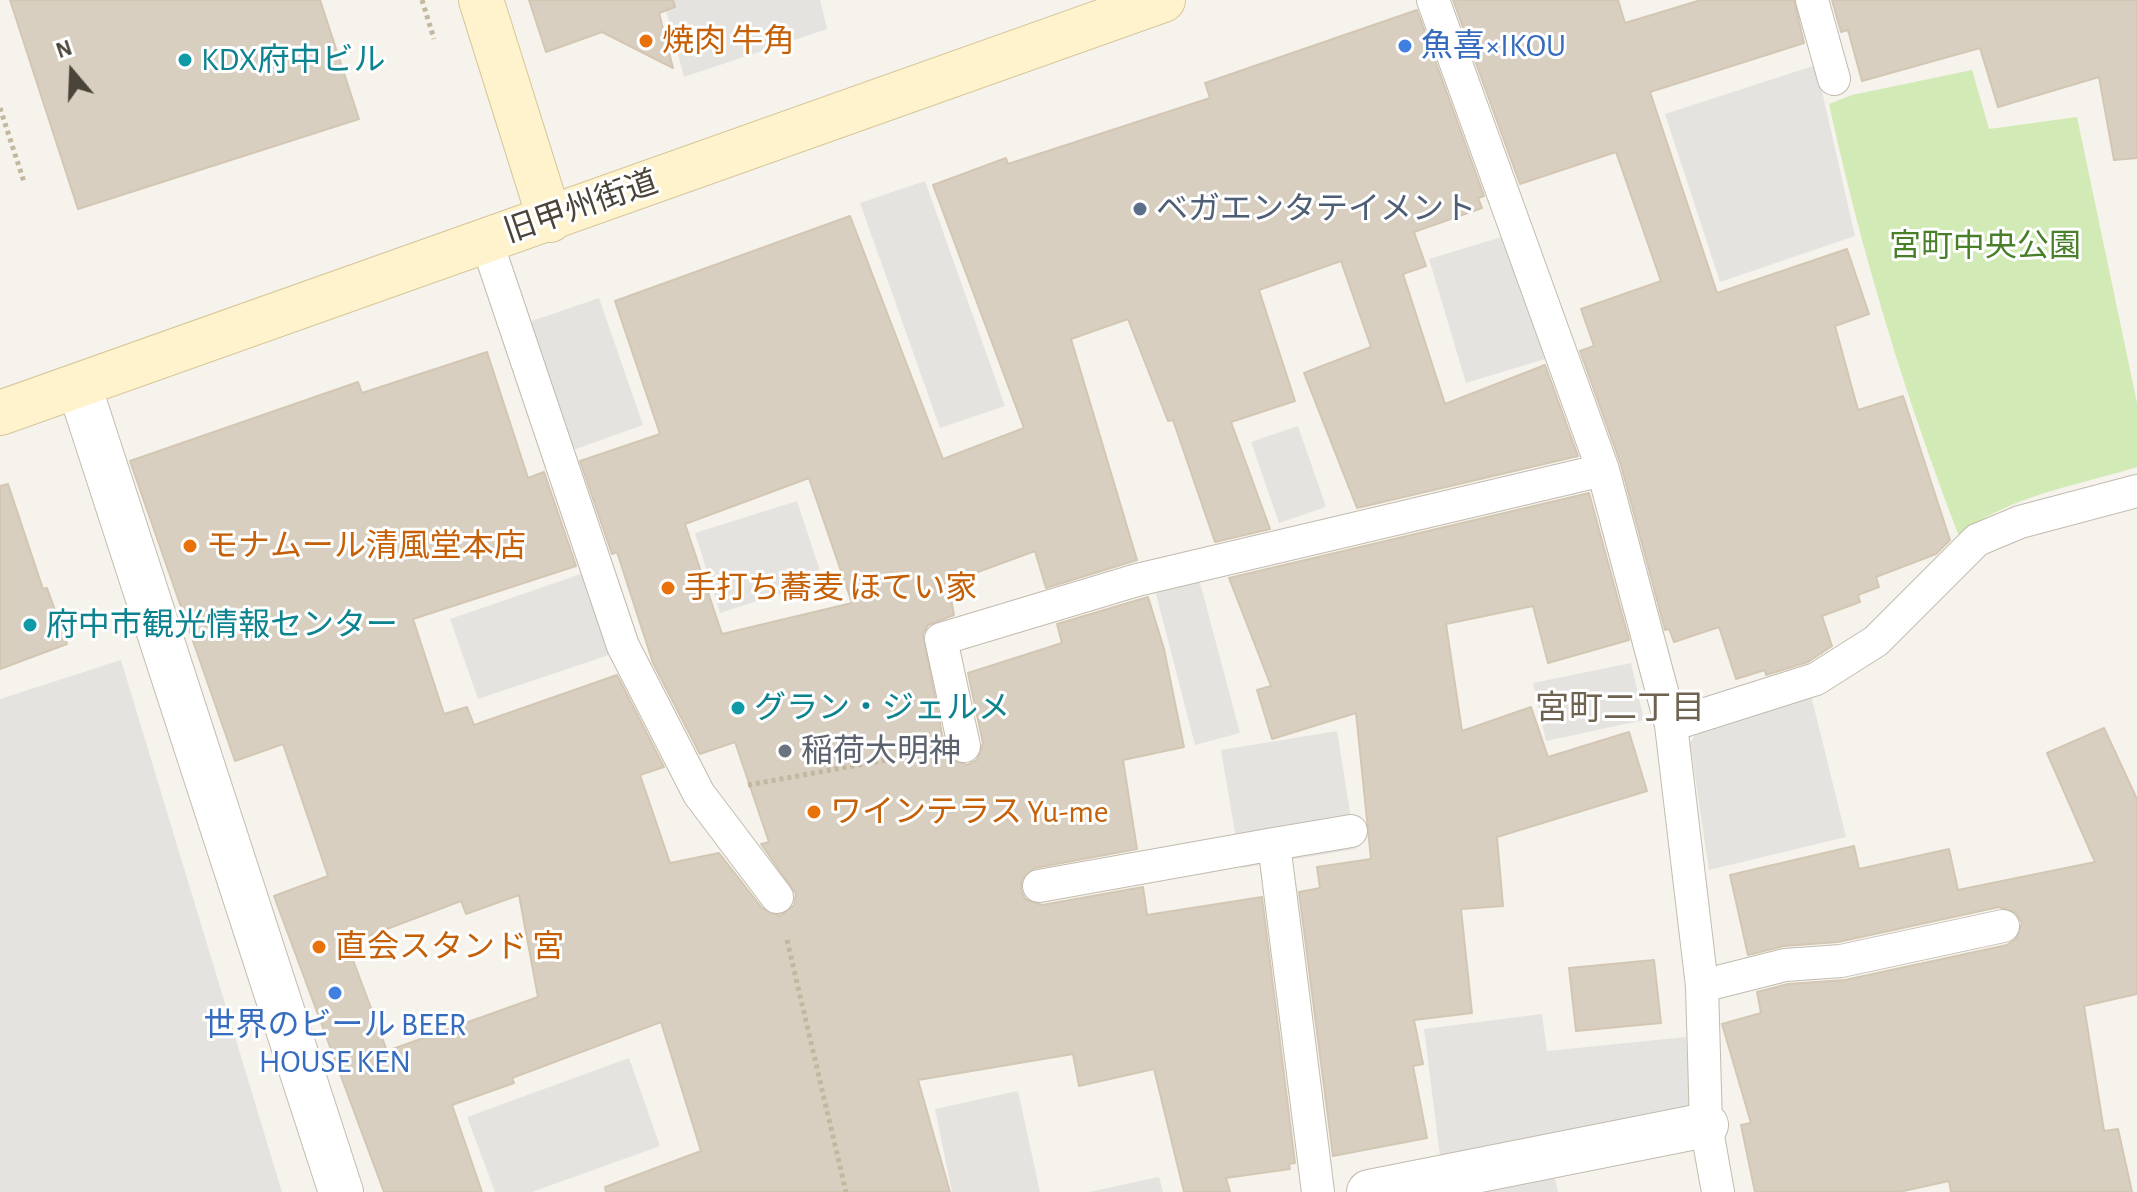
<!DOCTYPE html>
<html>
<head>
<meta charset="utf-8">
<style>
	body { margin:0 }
	#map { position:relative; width:2137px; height:1192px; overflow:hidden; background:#f6f3ec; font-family:"Alegreya Sans",sans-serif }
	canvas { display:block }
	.north { position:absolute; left:32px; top:32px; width:80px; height:80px; -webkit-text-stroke:6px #fff; paint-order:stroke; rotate:341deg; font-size:22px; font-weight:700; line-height:32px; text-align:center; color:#4b4439 }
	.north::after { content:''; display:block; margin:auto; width:28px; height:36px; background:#4b4439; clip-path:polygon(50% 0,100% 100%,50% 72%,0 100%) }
</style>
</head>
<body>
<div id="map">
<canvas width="2137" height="1192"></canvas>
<div class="north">N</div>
</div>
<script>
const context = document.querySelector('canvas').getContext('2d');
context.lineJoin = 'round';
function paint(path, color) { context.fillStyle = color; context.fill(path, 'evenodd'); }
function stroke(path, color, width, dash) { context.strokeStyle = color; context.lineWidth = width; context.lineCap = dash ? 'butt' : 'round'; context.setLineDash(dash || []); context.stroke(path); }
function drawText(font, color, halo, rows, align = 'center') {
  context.font = font + ' "Alegreya Sans","Noto Sans JP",sans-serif'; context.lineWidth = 6; context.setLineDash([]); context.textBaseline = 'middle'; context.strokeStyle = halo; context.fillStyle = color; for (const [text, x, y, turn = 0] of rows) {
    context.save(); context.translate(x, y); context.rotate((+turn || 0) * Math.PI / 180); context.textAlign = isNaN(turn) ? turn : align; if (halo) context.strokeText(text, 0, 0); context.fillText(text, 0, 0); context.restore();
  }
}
const green = new Path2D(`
	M1972 70 1989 129 2077 117 2137 403V467C2080 485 2005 496 1959 536 1905 396 1861 251 1829 104L1852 95Z`);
const parking = new Path2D(`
	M663 0H820L827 29 684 77Z
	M1816 65 1855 236 1720 282 1665 114Z
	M925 181 1005 406 940 428 860 203Z
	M1508 235 1545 359 1466 383 1429 259Z
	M599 298 643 425 573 450 529 322Z
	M1298 426 1326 507 1279 523 1251 442Z
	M797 501 823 580 720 613 695 533Z
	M581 574 609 655 478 699 450 619Z
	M1199 579 1240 733 1195 745 1155 590Z
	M121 660 282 1192H0V699Z
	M1631 663 1644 720 1546 741 1533 683Z
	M1811 695 1846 837 1709 870 1690 743 1699 729Z
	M1337 731 1356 849 1241 868 1221 750Z
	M1542 1014 1547 1051 1686 1037 1691 1111 1440 1156 1424 1029Z
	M629 1058 660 1146 532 1192H495L467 1117Z
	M1018 1091 1040 1192H952L935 1109Z
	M1553 1171 1558 1192H1479Z
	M1159 1177 1163 1192H1089Z`);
const building = new Path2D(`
	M10 0H320L359 119 78 209Z
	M529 0H673L675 7 659 13 673 68 602 32 546 52Z
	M1453 0H1618L1625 23 1701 0H1794L1804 43 1650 92 1717 293 1847 249 1869 314 1835 326 1858 410 1903 396 1950 540 1936 554 1876 577 1879 587 1858 595 1860 602 1822 616 1832 646 1808 662 1766 675 1765 670 1736 679 1719 627 1674 642 1669 629 1665 630 1621 465 1580 351 1594 346 1581 309 1661 281 1616 152 1520 184Z
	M1832 0H2137V158L2114 160 2099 77 1998 107 1980 48 1862 81 1848 30 1841 32Z
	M1417 10 1484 196 1478 198 1482 208 1414 232 1426 266 1403 274 1445 404 1545 365 1578 456 1357 508 1304 373 1371 347 1341 261 1259 290 1295 401 1231 422 1270 529 1215 542 1173 420 1168 421 1128 319 1071 339 1137 560 1046 588 1035 551 948 583 954 615 928 625 923 634 945 750 950 759 967 765 977 760 983 743 968 673 1062 643 1057 624 1148 597 1164 649 1184 747 1123 760 1137 849 1035 868 1022 879 1021 890 1025 899 1042 905 1143 887 1147 915 1262 897 1295 1163 1289 1164 1290 1169 1226 1178 1230 1192H1184L1154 1069 1079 1086 1073 1054 918 1080 950 1192H606L605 1187 701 1151 661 1022 512 1078 514 1083 452 1105 482 1192H384L274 896 328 876 283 744 235 761 130 461 358 382 362 393 487 352 528 478 544 472 576 566 413 619 444 714 467 707 474 725 617 675 664 767 640 775 670 863 719 853 762 908 780 916 794 905 796 894 761 844 769 842 735 742 700 754 653 663 617 552 612 554 580 461 660 434 615 301 850 216 943 459 1024 428 933 185 1006 158 1008 164 1210 98 1205 83ZM809 478 852 603 722 634 685 524ZM519 895 538 997 387 1051 347 944 461 901 466 914Z
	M8 484 43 589 47 588 67 644 0 669V486Z
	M1589 493 1629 640 1548 663 1533 606 1446 624 1462 731 1531 707 1548 757 1629 732 1647 791 1497 837 1503 906 1461 909 1472 1013 1414 1020 1423 1064 1413 1066 1427 1138 1333 1156 1299 892 1320 888 1317 867 1371 859 1356 713 1272 739 1257 690 1271 686 1229 578Z
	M2104 728 2137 799V994L2084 1006 2104 1131 2118 1129 2132 1192H1951L1949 1181 1899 1192H1755L1741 1125 1751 1123 1722 1024 1761 1013 1757 992 1788 984 1845 980 2007 945 2016 939 2022 923 2016 913 1999 907 1838 942 1784 946 1748 955 1730 875 1854 846 1859 869 1949 849 1958 890 2095 862 2047 753Z
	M1654 960 1661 1023 1576 1031 1569 968Z`);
const path = new Path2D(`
	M422 0 434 39
	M0 108 24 182
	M748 785 919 754
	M787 940 846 1192`);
const lane = new Path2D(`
	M1433 0 1603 470 1671 725 1702 986 1706 1125 1718 1192
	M1812 0 1834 79
	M486 240 623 646 699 794 777 897
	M1671 725 1816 679 1876 641 1977 540 2020 522 2137 491
	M964 746 941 639 1137 580 1603 470
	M1274 844 1351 831
	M1039 886 1274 844 1318 1192
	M1702 986 1785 965 1841 961 2003 926`);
const street = new Path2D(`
	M79 386 341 1192
	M1369 1192 1706 1125`);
const secondary = new Path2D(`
	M481 0 550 220
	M0 413 1163 0`);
const markers = [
	[646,41,8,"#e8710a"],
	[1405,46,8,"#3f7fe0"],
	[185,60,8,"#0f9aa8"],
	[1140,209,8,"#5c6f8a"],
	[190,546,8,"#e8710a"],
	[668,588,8,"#e8710a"],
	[30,625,8,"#0f9aa8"],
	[738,708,8,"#0f9aa8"],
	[785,751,8,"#6b7280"],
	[814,812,8,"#e8710a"],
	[319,947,8,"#e8710a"],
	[335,993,8,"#3f7fe0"]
];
const foodNames = [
	["焼肉 牛角",662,41],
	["モナムール清風堂本店",206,546],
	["手打ち蕎麦 ほてい家",684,588],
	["ワインテラス Yu-me",830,812],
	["直会スタンド 宮",335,947]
];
const shopNames = [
	["魚喜×IKOU",1421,46],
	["世界のビール BEER",335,1025,"center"],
	["HOUSE KEN",335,1062,"center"]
];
const cultureNames = [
	["KDX府中ビル",201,60],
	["府中市観光情報センター",46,625],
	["グラン・ジェルメ",754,708]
];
const streetNames = [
	["旧甲州街道",581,207,-19]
];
const serviceNames = [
	["ベガエンタテイメント",1156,209]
];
const parkNames = [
	["宮町中央公園",1985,246]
];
const worshipNames = [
	["稲荷大明神",801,751]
];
const neighbourhoodNames = [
	["宮町二丁目",1620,709]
];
paint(green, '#d2eab5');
paint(parking, '#e5e3e0');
paint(building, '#d8cfc1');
stroke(building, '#d3c7b4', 2);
stroke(lane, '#c2bbae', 34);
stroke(street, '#c2bbae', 46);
stroke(secondary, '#d6c79b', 46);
stroke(path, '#c4b79f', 5, [4, 4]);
stroke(lane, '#fff', 32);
stroke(street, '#fff', 44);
stroke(secondary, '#fff3cd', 44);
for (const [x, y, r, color] of markers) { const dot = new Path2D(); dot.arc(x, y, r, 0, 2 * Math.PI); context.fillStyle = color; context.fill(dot); stroke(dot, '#fff', 3); }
drawText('32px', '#c56008', '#fff', foodNames, 'left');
drawText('32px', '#366cbe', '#fff', shopNames, 'left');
drawText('32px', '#0d838f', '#fff', cultureNames, 'left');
drawText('32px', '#4b4439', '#fff', streetNames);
drawText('32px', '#4e5e75', '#fff', serviceNames, 'left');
drawText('32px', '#4a7f2a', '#fff', parkNames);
drawText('32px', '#5b616d', '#fff', worshipNames, 'left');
drawText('34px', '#6e6250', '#fff', neighbourhoodNames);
</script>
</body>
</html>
